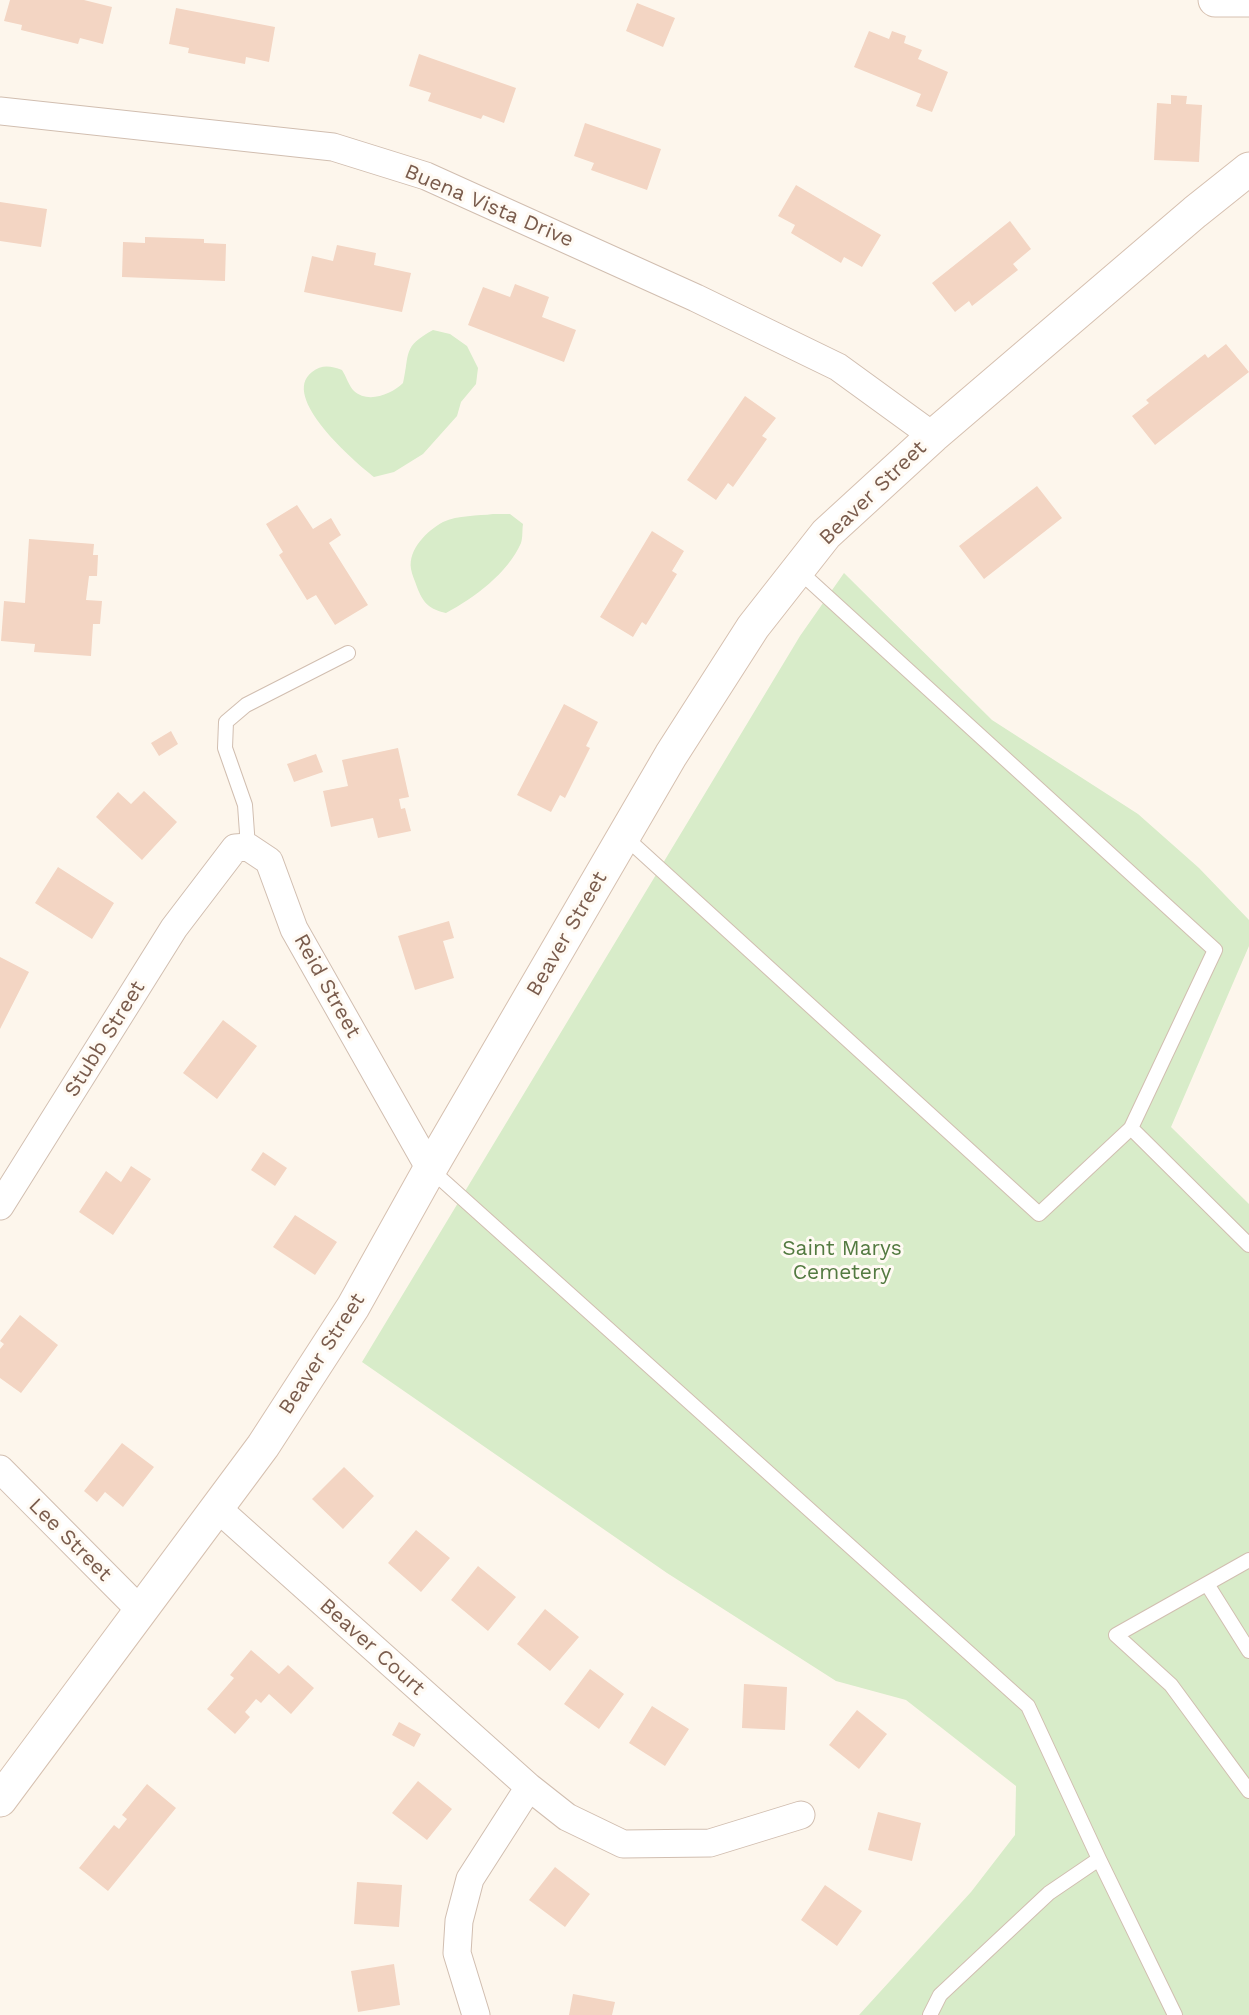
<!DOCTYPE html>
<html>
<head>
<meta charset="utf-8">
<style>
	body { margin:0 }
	canvas { display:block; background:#fdf6ec }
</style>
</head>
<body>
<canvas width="1249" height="2015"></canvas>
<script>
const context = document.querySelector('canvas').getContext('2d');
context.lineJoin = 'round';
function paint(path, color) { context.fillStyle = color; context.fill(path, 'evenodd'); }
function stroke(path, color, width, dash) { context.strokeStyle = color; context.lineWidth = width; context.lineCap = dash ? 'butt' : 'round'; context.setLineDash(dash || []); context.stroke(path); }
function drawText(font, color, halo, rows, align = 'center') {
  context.font = font + ' "Work Sans",sans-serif'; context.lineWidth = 6; context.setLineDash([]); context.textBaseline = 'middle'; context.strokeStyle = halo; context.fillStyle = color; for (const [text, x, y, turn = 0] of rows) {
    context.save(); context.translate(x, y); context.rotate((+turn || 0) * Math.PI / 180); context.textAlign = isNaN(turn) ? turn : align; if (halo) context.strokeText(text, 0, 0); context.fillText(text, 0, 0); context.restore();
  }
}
const green = new Path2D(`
	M433 330 450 334 467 346 478 368 476 384 461 402 457 416 423 454 394 472 374 477C355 462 279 397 312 372 322 364 331 366 342 370 346 376 349 386 354 391 368 404 392 394 403 383 410 353 402 347 433 330Z
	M493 514H510L523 524C522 530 523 537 521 543 508 573 474 598 446 613 429 609 423 603 417 587 415 581 412 575 411 569 408 549 427 531 443 522 458 515 478 516 493 514Z
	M844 573 992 720 1138 814 1199 868 1249 920V946L1171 1127 1249 1204V2015H859L971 1892 1015 1835 1016 1786 906 1700 836 1681 667 1573 362 1362 800 636Z`);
const building = new Path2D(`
	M10 0H84L112 7 103 44 80 38 78 44 21 30 22 25 4 21Z
	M637 3 675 18 663 47 626 31Z
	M176 8 275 27 269 62 246 57 245 64 188 53 189 48 169 44Z
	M869 31 889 39 892 31 906 36 904 43 922 50 918 59 948 72 932 112 916 106 921 94 854 67Z
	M419 54 516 88 504 123 483 115 481 119 428 101 431 93 409 86Z
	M1171 95 1187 96 1186 104 1202 105 1199 162 1154 160 1157 103 1171 104Z
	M585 123 661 149 647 190 591 170 594 163 574 156Z
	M796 185 881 235 862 267 844 257 841 263 791 233 795 225 778 216Z
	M0 202 47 209 41 247 0 241Z
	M1010 221 1031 249 1013 264 1018 270 972 306 969 301 955 312 932 283Z
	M145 237 204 239V243L226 244 225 281 122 277 123 242 145 243Z
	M337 245 376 253 374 265 411 273 402 312 304 292 312 256 333 261Z
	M515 284 549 297 542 317 576 330 564 362 468 325 483 287 510 297Z
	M1226 344 1249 372 1155 445 1132 416 1149 403 1146 400 1205 354 1208 358Z
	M745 396 776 418 762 436 767 439 733 487 728 483 716 500 687 480Z
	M1037 486 1062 518 984 579 959 546Z
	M297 505 313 529 331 518 341 535 329 543 368 605 335 625 316 595 307 600 279 555 283 552 266 524Z
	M652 531 684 551 672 571 677 574 646 625 642 622 633 637 600 617Z
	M29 539 94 544 93 555H98L97 576H89L86 600 102 601 100 624H93L91 656 34 652 35 644 1 641 4 601 25 603Z
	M564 704 598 722 586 746 590 748 565 798 560 795 551 812 517 795Z
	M171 731 178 744 159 756 151 743Z
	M398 748 409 797 399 799 401 809 405 808 411 831 378 838 373 818 331 827 323 791 348 786 342 760Z
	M316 754 323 772 294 782 287 764Z
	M144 791 177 822 142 860 96 817 118 792 131 804Z
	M58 867 114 903 92 939 35 903Z
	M449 921 454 938 443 941 454 978 415 990 398 936Z
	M0 957 29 972 0 1029Z
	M223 1020 257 1046 217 1099 183 1073Z
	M263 1152 287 1168 275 1186 251 1170Z
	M131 1166 151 1179 113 1235 79 1212 106 1171 121 1182Z
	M295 1215 337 1242 315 1275 273 1247Z
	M20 1315 58 1345 21 1393 0 1378V1349L4 1344 0 1341Z
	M122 1443 154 1467 123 1507 105 1492 97 1502 84 1491Z
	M344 1467 374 1496 343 1529 312 1499Z
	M416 1530 450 1558 421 1592 388 1563Z
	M478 1566 516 1597 488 1631 451 1600Z
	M545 1609 579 1637 550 1671 517 1644Z
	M251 1650 279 1674 288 1665 314 1688 291 1714 269 1694 261 1703 256 1699 245 1712 250 1717 235 1734 207 1709 234 1678 230 1675Z
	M590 1669 624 1694 599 1729 564 1704Z
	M744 1684 787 1687 785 1730 742 1728Z
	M652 1706 689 1729 665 1766 629 1743Z
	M857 1710 887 1734 859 1769 829 1745Z
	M399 1722 421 1734 414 1747 392 1735Z
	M418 1781 452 1809 427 1840 392 1813Z
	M147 1784 176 1808 108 1891 79 1868 114 1825 119 1829 127 1819 122 1815Z
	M878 1812 921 1823 912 1861 868 1850Z
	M555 1867 590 1894 565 1927 529 1900Z
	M357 1882 402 1885 399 1927 354 1924Z
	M825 1885 862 1911 837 1946 801 1920Z
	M394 1964 400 2005 358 2012 351 1971Z
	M573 1994 615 2002 612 2015H569Z`);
const service = new Path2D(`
	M798 570 1215 950 1131 1128 1249 1245
	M624 836 1039 1214 1131 1128
	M248 847 245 805 225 748 226 722 246 705 348 653
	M430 1169 1028 1706 1099 1859 1175 2015
	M1249 1560 1116 1635 1171 1685 1249 1791
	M1207 1584 1249 1651
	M930 2015 940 1995 1049 1893 1099 1859`);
const minor = new Path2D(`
	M0 111 333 147 426 176 696 298 838 367 933 436
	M0 1206 174 928 235 848 248 847 269 861 294 929 430 1169
	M0 1469 140 1610
	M216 1507 529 1787 567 1817 623 1844 710 1843 801 1815
	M476 2015 457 1953 459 1921 470 1879 529 1787`);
const secondary = new Path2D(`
	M1215 0H1249
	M0 1800 263 1446 353 1307 430 1169 671 755 753 627 826 534 933 436 1195 212 1249 169`);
const streetNames = [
	["Buena Vista Drive",489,206,23],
	["Beaver Street",873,493,-44],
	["Beaver Street",567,934,-60],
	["Reid Street",327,986,61],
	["Stubb Street",105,1039,-58],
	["Beaver Street",322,1354,-57],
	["Lee Street",70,1540,45],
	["Beaver Court",372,1647,42]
];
const parkNames = [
	["Saint Marys",842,1249],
	["Cemetery",842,1273]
];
paint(green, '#d8ecc9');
paint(building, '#f3d5c3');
stroke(service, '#d1beb0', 16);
stroke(minor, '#d1beb0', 29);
stroke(secondary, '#d6c0b0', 35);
stroke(service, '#fff', 14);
stroke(minor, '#fff', 27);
stroke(secondary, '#fff', 33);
drawText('21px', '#7a5c4d', '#fffaf3', streetNames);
drawText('21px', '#537a41', '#fffaf3', parkNames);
</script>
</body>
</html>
